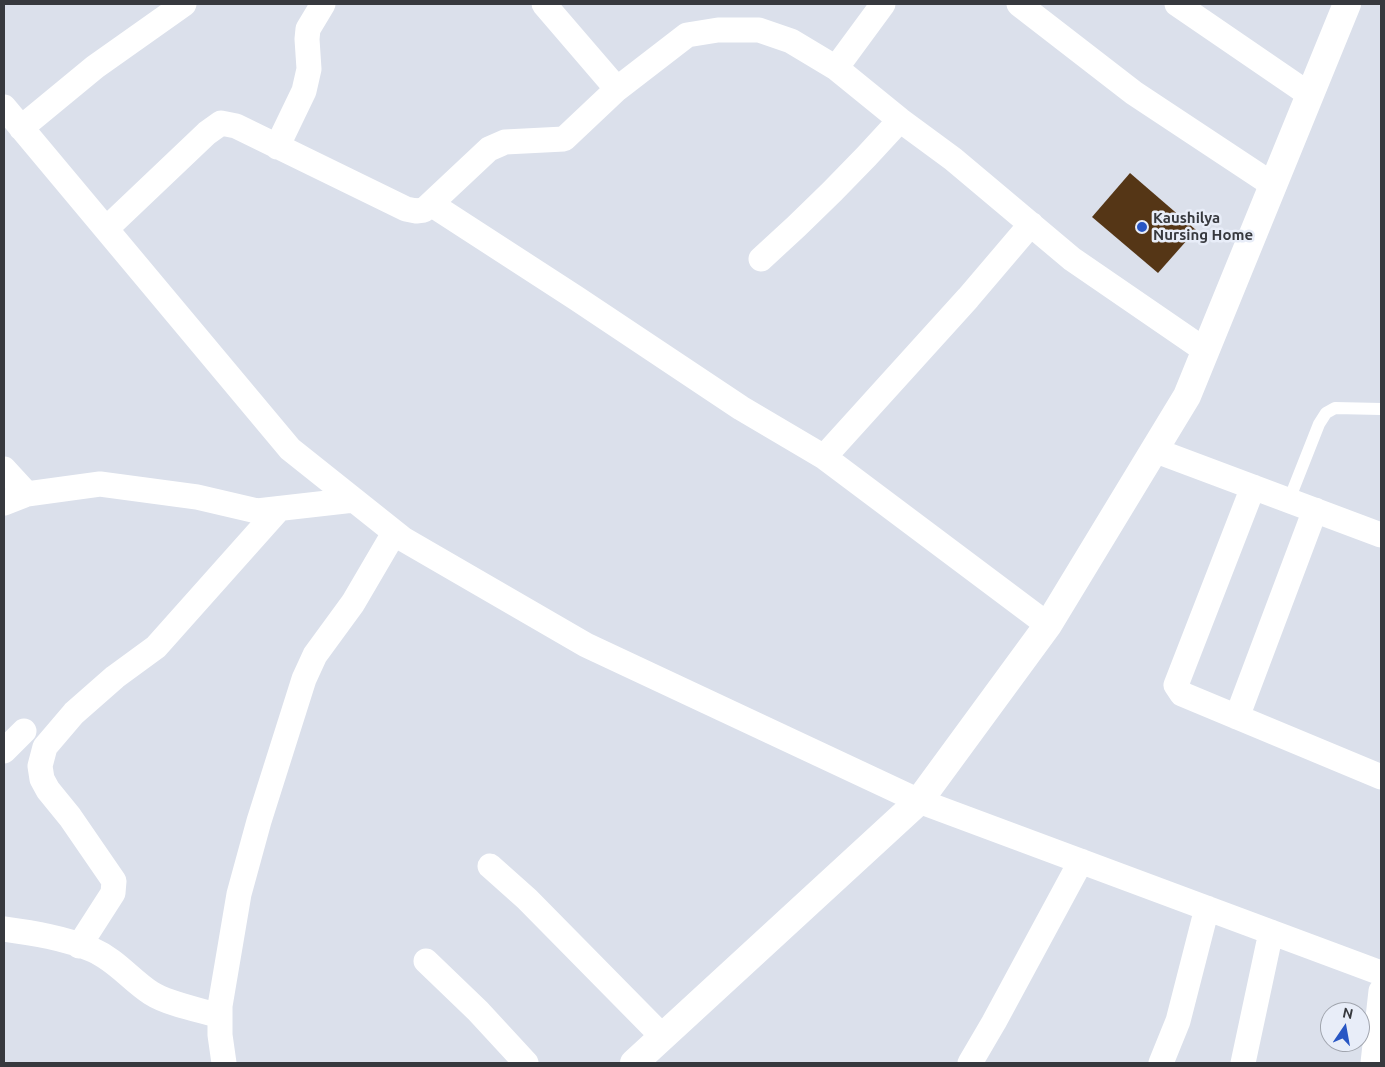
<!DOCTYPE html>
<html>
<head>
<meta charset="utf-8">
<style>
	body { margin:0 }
	#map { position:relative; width:1385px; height:1067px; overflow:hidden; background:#dbe0eb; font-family:Ubuntu,sans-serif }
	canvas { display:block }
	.frame { position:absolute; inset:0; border:5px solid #37393e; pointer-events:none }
	.north { position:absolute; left:1320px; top:1002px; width:50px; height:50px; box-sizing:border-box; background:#e8edf8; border:1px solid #a1a5ae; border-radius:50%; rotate:12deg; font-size:14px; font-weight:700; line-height:20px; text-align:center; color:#37393e }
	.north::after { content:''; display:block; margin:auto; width:18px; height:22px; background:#2856c4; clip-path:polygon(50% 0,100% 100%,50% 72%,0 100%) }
</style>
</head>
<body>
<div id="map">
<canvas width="1385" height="1067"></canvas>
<div class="frame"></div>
<div class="north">N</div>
</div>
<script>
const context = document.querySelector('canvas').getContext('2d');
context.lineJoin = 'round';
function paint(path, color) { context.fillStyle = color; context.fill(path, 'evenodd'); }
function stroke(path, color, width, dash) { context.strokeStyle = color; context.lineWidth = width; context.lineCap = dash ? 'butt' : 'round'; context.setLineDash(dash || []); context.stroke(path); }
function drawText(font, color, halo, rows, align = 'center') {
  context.font = font + ' Ubuntu,sans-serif'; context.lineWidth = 5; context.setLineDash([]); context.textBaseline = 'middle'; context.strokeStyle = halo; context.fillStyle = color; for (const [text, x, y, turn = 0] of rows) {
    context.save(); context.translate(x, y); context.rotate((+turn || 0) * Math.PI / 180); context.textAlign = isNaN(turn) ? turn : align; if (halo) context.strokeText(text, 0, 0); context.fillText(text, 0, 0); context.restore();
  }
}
const building = new Path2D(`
	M1130 173 1196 230 1158 273 1092 217Z`);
const lane = new Path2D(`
	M1289 500 1319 424 1326 413 1335 408 1381 409`);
const street = new Path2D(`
	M544 4 617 89 687 35 718 30H759L791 41 836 68 900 120 953 159 1072 259 1206 351
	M1019 4 1134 93 1273 185
	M1177 4 1310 95
	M836 68 883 4
	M4 107 290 449 403 539 586 645 919 801 1381 973
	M21 128 95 67 184 4
	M277 147 304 91 309 69 307 39 308 29 323 4
	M431 204 576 298 741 408 824 457 1048 625
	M106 229 207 133 221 123 236 126 406 209 416 211 424 210 489 149 505 142 564 139 617 89
	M761 259C810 215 856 169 900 120
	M1154 450 1381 535
	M824 457 968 298 1031 224
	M4 469 27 494
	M1253 487 1176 685 1182 694 1381 777
	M4 503 27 494 100 484 197 497 257 511 354 500
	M1237 717 1315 510
	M4 751 24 731
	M490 866 527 899 663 1037
	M4 929C33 933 65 938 93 950 116 960 131 980 151 993 168 1004 200 1010 220 1016
	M79 946 113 893 114 881 70 817 48 790 42 779 40 766 45 747 74 713 115 677 156 647 279 509
	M426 961 478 1011 526 1063
	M224 1063 220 1035V1006L239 894 259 821 304 679 315 655 353 603 394 533
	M970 1063 994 1022 1081 861
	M1161 1063 1178 1021 1207 908
	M1243 1063 1271 932
	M1373 1063 1381 991`);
const secondary = new Path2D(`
	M634 1063 919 801 1048 625 1187 396 1347 4`);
const markers = [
	[1142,227,6,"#2856c4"]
];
const poiNames = [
	["Kaushilya",1153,218],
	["Nursing Home",1153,235]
];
paint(building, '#553616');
stroke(lane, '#fff', 12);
stroke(street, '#fff', 25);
stroke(secondary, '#fff', 28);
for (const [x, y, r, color] of markers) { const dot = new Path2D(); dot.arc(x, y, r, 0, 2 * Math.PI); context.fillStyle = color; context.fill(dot); stroke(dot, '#e8edf8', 2); }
drawText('bold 15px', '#37393e', '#e8edf8', poiNames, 'left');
</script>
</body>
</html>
